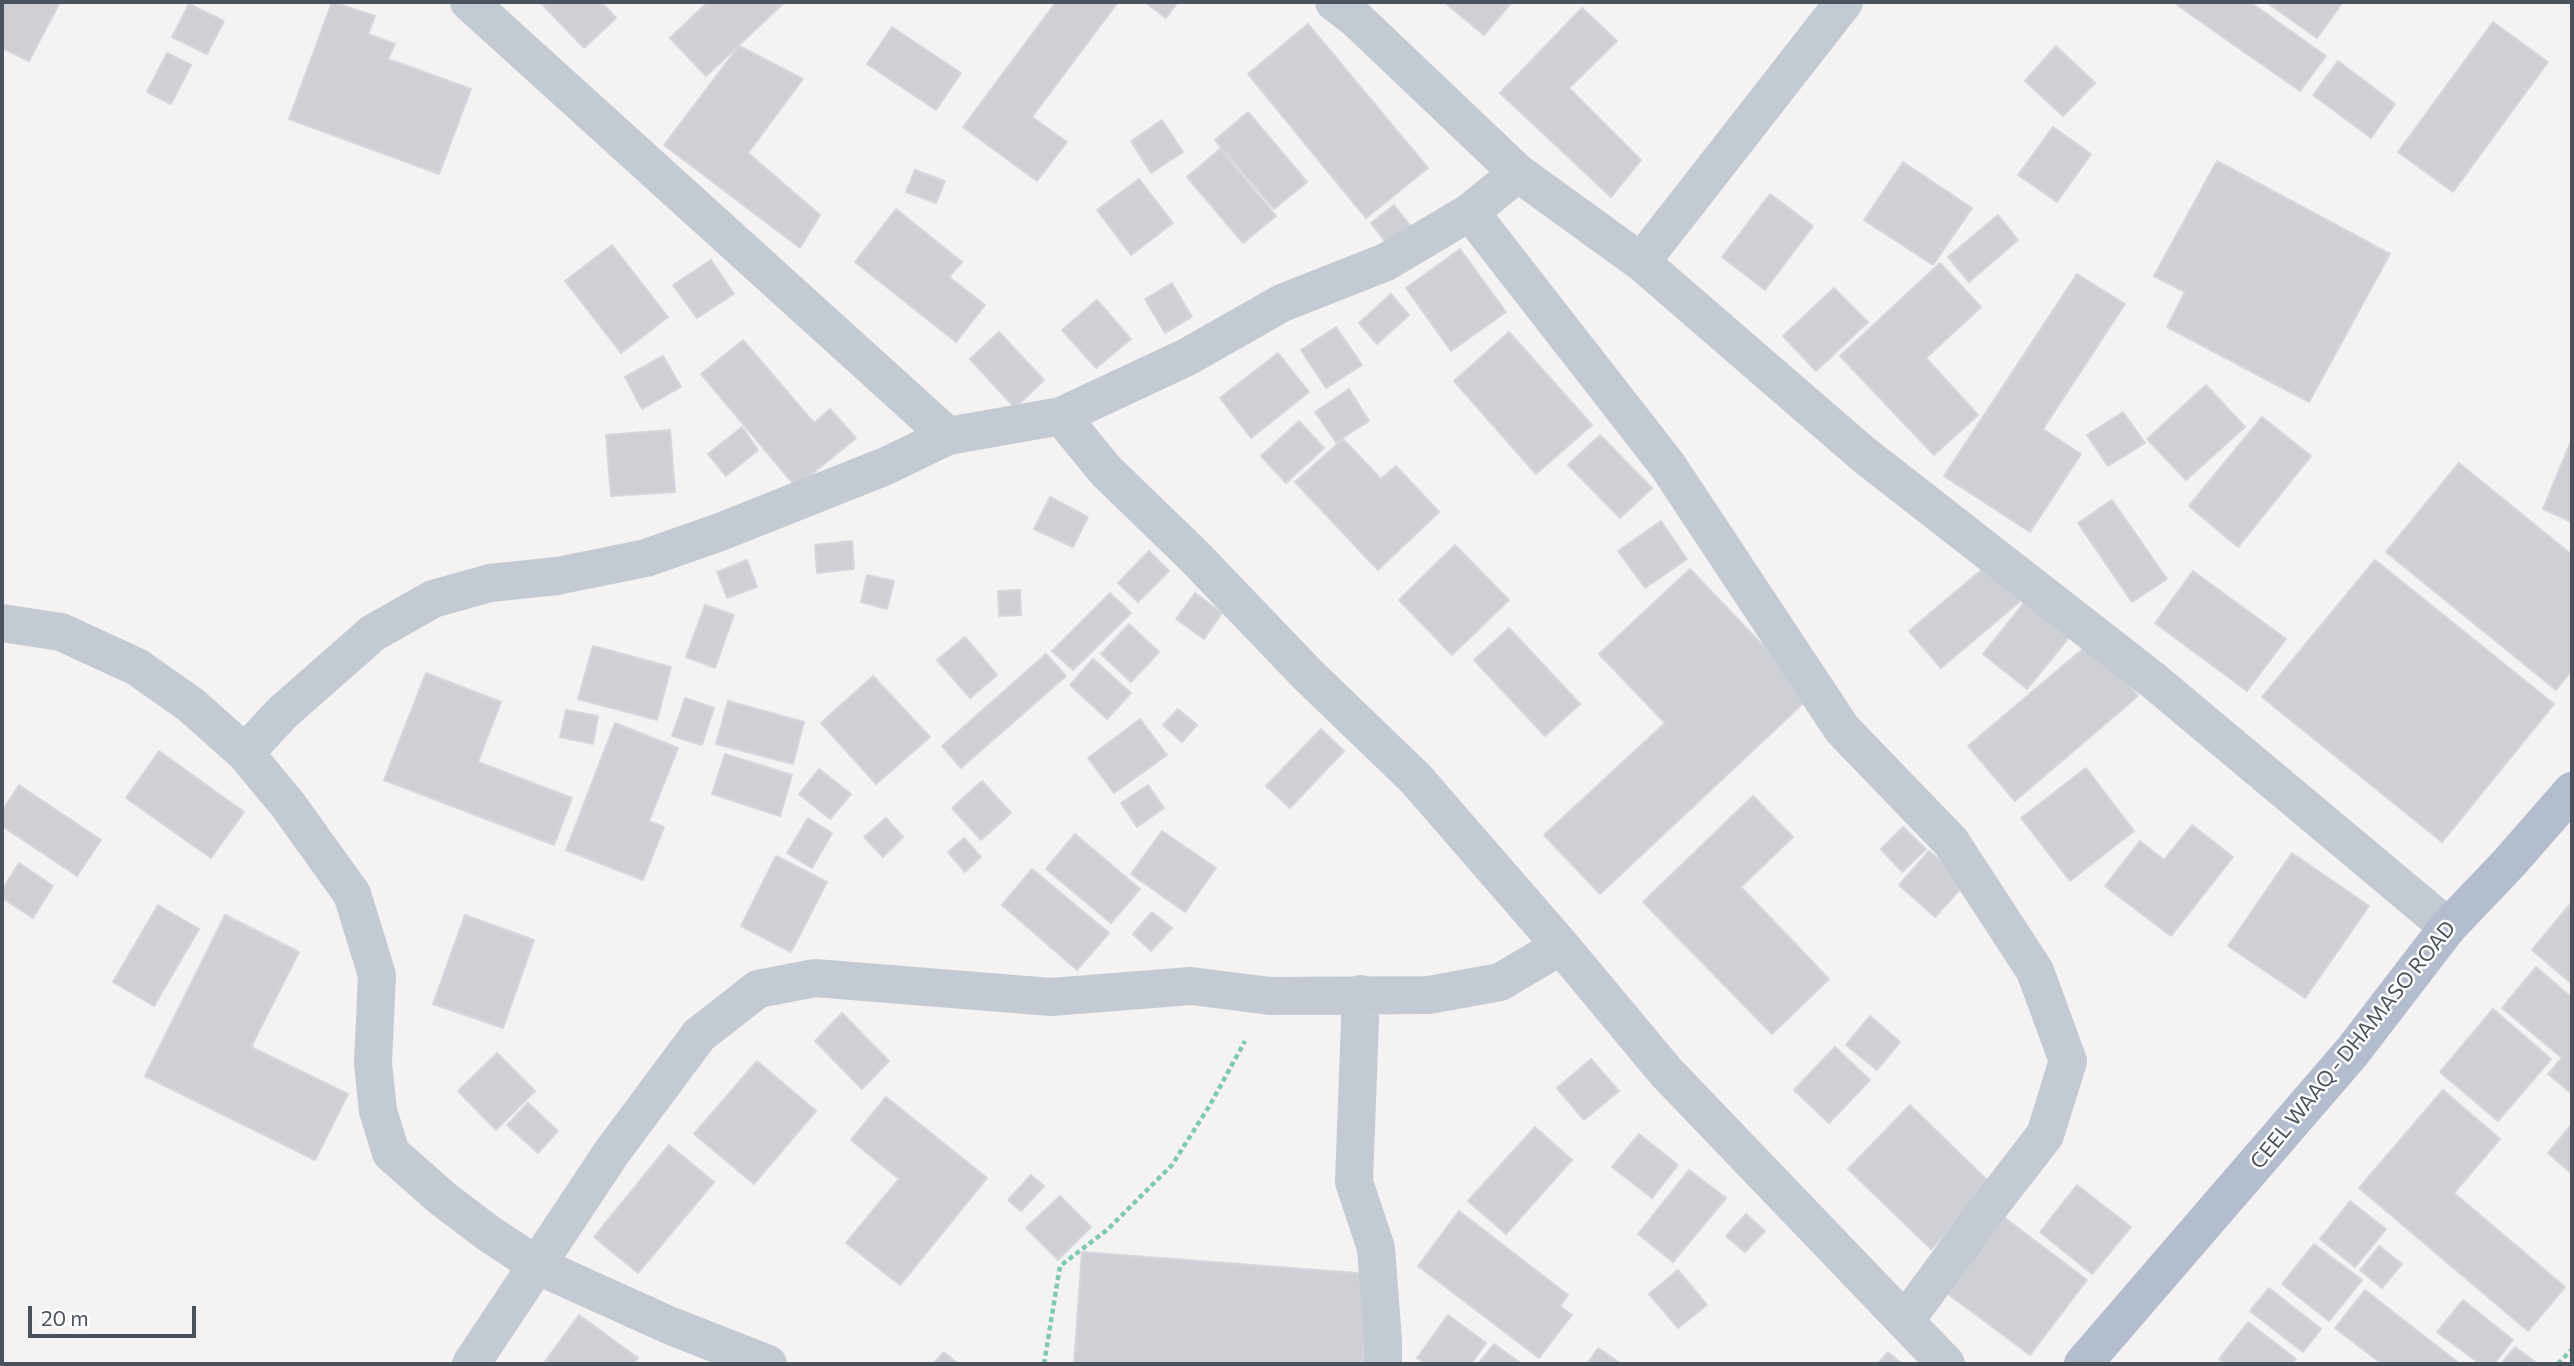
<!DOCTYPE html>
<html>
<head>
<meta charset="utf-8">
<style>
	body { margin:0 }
	#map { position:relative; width:2574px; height:1366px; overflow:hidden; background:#f4f2f2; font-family:Commissioner,sans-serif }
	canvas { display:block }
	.frame { position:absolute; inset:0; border:4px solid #4a525e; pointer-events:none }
	.scale { position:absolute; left:28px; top:1306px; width:168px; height:32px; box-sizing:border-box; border:4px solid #4a525e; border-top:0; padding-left:9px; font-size:21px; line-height:24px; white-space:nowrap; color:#4a525e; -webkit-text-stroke:5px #fff; paint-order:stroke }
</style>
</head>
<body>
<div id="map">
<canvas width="2574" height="1366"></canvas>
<div class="frame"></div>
<div class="scale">20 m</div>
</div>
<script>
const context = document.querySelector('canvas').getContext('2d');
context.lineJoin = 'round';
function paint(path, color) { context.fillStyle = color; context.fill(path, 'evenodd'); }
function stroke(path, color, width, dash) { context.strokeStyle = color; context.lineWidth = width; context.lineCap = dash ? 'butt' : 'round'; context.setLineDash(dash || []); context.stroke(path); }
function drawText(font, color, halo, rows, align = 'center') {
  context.font = font + ' Commissioner,sans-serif'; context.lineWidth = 5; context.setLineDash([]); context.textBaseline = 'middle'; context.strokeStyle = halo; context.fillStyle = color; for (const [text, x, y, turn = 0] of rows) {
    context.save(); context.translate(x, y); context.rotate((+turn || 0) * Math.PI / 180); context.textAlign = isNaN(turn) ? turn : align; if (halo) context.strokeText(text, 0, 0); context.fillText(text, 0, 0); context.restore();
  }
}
const building = new Path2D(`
	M2 2H60L29 61 2 48Z
	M332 2 375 16 368 34 395 44 388 59 471 89 439 174 289 119Z
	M540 2H601L616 18 584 48Z
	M708 2H785L706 76 670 38Z
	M1056 2H1118L1032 117 1067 142 1037 181 963 127Z
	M1145 2H1178L1166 18Z
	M1444 2H1512L1484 35Z
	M2179 2H2250L2326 56 2300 91 2177 5Z
	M2266 2H2343L2317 38Z
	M189 4 224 21 207 54 172 37Z
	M1582 8 1617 41 1569 88 1641 160 1611 197 1500 93Z
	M2493 22 2548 62 2453 192 2398 152Z
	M1308 24 1428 168 1366 218 1248 74Z
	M892 27 961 73 936 110 867 64Z
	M739 46 803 79 748 153 820 215 800 248 664 145Z
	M2056 46 2095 83 2063 116 2025 81Z
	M167 53 191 65 171 104 147 92Z
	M2338 61 2395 104 2371 138 2313 95Z
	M1248 112 1307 182 1274 209 1215 140Z
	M1162 120 1183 152 1151 173 1131 141Z
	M2053 127 2091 154 2057 202 2018 175Z
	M1220 149 1276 216 1243 243 1187 177Z
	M2217 161 2390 254 2309 402 2167 327 2185 292 2154 276Z
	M1903 162 1972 208 1933 265 1864 220Z
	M915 170 945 181 936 203 906 192Z
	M1139 179 1173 223 1131 255 1097 210Z
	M1770 194 1813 226 1765 290 1722 257Z
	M1394 205 1413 229 1390 248 1371 223Z
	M896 209 962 262 949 277 985 305 956 342 855 262Z
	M1998 215 2018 240 1969 282 1948 257Z
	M612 245 668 317 621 353 565 281Z
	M1460 249 1506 312 1451 351 1406 288Z
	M711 260 734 294 697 318 673 285Z
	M1940 263 1981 307 1926 358 1978 415 1934 455 1840 356Z
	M2077 274 2125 304 2043 429 2081 454 2030 532 1944 476Z
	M1172 283 1192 317 1165 333 1145 299Z
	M1834 288 1868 322 1816 371 1783 336Z
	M1391 294 1409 315 1377 344 1359 323Z
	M1097 300 1131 339 1096 368 1062 330Z
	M1336 327 1362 365 1326 388 1301 350Z
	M999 332 1044 380 1015 408 970 359Z
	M1509 332 1592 425 1536 474 1454 381Z
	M743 340 814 423 830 409 856 438 796 487 701 374Z
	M1278 353 1309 392 1251 438 1220 398Z
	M663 356 681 387 642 409 625 377Z
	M2206 385 2245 427 2186 480 2147 439Z
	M1349 389 1369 421 1336 442 1315 412Z
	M2123 412 2145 443 2108 466 2087 435Z
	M2262 417 2311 456 2238 547 2189 506Z
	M1299 421 1324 448 1286 483 1261 456Z
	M742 427 758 450 726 476 708 454Z
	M670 430 675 492 611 496 606 435Z
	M1600 435 1652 488 1620 518 1568 465Z
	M1343 439 1381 479 1396 466 1439 512 1378 570 1295 482Z
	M2572 439V522L2543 509Z
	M2459 463 2572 555V670L2556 690 2386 552Z
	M1050 497 1088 517 1073 547 1034 529Z
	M2112 500 2167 579 2132 602 2078 523Z
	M1661 521 1687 559 1645 588 1618 551Z
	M852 541 854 569 817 573 815 545Z
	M1455 545 1509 600 1452 655 1399 600Z
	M1149 551 1169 571 1138 602 1118 583Z
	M747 560 757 587 727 598 717 572Z
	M2375 560 2554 704 2442 842 2262 697Z
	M1992 561 2024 598 1941 668 1909 631Z
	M1690 569 1811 696 1600 894 1544 835 1665 723 1599 654Z
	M2193 571 2286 639 2247 691 2155 623Z
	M867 575 894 581 887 609 861 602Z
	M2035 589 2079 625 2027 689 1983 654Z
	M1020 590 1021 615 999 616 998 591Z
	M1110 593 1131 613 1073 670 1052 651Z
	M1195 593 1222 613 1204 639 1176 619Z
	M705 605 734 615 715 668 686 657Z
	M1129 624 1159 652 1131 682 1101 654Z
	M1509 628 1580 704 1545 736 1474 660Z
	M965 637 997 675 970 698 937 660Z
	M2091 642 2138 696 2015 801 1968 746Z
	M593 646 671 667 657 720 578 699Z
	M1046 654 1066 676 961 768 942 746Z
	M1093 659 1131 693 1107 719 1070 685Z
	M426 673 501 702 478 762 572 798 554 845 384 780Z
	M873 676 930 737 876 784 821 723Z
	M685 698 714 708 702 745 672 736Z
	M728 701 804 722 793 764 716 744Z
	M1178 709 1197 725 1182 742 1163 725Z
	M566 710 598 716 593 744 560 737Z
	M1140 719 1167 755 1114 793 1088 758Z
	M615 723 678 748 649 821 664 827 643 880 566 850Z
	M1321 729 1344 751 1290 808 1266 786Z
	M159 751 244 812 211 858 126 798Z
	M725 754 792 775 780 816 712 794Z
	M2086 768 2134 831 2070 881 2021 818Z
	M819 769 851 794 830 819 799 794Z
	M982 781 1011 813 981 840 952 808Z
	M19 785 101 840 77 876 2 826V811Z
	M1148 785 1164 808 1137 827 1121 803Z
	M1753 796 1793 837 1741 887 1829 979 1772 1034 1643 902Z
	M808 818 832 833 812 868 787 853Z
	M886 818 903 837 883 857 864 837Z
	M2192 825 2233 857 2171 936 2105 886 2140 841 2164 860Z
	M1903 827 1926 849 1902 872 1881 849Z
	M1162 831 1216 868 1185 912 1131 874Z
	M1075 834 1140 889 1111 923 1046 869Z
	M964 838 981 857 965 872 948 852Z
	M1929 851 1966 883 1935 917 1899 885Z
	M2292 853 2369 906 2305 998 2228 946Z
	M776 856 827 882 791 952 741 926Z
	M19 863 53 886 33 918 2 898V890Z
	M1032 869 1109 933 1077 970 1002 905Z
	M2572 902V984L2532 950Z
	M158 905 199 929 154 1006 113 982Z
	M1152 912 1172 928 1151 951 1133 934Z
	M225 915 299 952 251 1047 348 1094 315 1160 145 1076Z
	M465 915 534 940 503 1028 433 1004Z
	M2536 967 2572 998V1094L2548 1074 2562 1058 2502 1008Z
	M2493 1009 2551 1059 2498 1121 2440 1072Z
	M842 1013 889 1061 862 1089 815 1041Z
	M1870 1016 1900 1042 1877 1070 1846 1045Z
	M1835 1047 1870 1080 1829 1123 1794 1090Z
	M497 1053 535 1091 496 1130 458 1091Z
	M1591 1059 1619 1091 1584 1120 1557 1088Z
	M757 1061 816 1111 754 1184 694 1134Z
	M2443 1090 2500 1139 2454 1193 2565 1287 2528 1331 2359 1188Z
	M886 1097 987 1178 900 1285 846 1243 899 1179 851 1140Z
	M528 1103 558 1131 538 1153 507 1125Z
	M1910 1105 1993 1186 1931 1249 1848 1169Z
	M2572 1124V1174L2548 1153Z
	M1535 1127 1572 1160 1506 1234 1468 1201Z
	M1639 1134 1678 1165 1652 1198 1612 1167Z
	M669 1145 714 1182 638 1273 594 1237Z
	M1689 1170 1726 1198 1673 1262 1638 1234Z
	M1031 1175 1044 1186 1021 1211 1008 1200Z
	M2077 1185 2131 1227 2092 1274 2040 1232Z
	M1060 1196 1091 1227 1058 1260 1026 1228Z
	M2350 1201 2386 1229 2355 1267 2320 1239Z
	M1459 1211 1568 1295 1560 1306 1572 1315 1539 1358 1418 1266Z
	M1746 1214 1765 1231 1745 1252 1726 1236Z
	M2001 1215 2087 1280 2030 1355 1944 1291Z
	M2314 1244 2362 1280 2329 1321 2282 1284Z
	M2379 1246 2402 1264 2382 1288 2360 1270Z
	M1082 1252 1370 1274 1363 1364H1074Z
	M1678 1270 1707 1305 1678 1328 1649 1294Z
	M2269 1288 2321 1329 2303 1352 2250 1311Z
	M2365 1290 2460 1364H2382L2335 1328Z
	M2463 1300 2513 1340 2494 1364H2480L2437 1332Z
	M579 1315 638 1358 633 1364H543Z
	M1448 1315 1486 1343 1471 1364H1426L1417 1358Z
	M2248 1322 2296 1359 2292 1364H2227L2219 1359Z
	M1494 1344 1522 1364H1478Z
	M2515 1347 2538 1364H2501Z
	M1598 1348 1622 1364H1587Z
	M944 1352 958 1364H933Z
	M1888 1352 1902 1364H1878Z`);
const path = new Path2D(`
	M1044 1364 1060 1266 1107 1230 1172 1165 1210 1105 1245 1041
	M2558 1364 2572 1349`);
const minor = new Path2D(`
	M469 2 948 436
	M1334 2 1356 19 1518 173 1641 262 1863 454 2154 681 2448 927
	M1470 212 1668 466 1842 729 1951 842 2035 971 2068 1061 2045 1135 1983 1215 1905 1321
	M1641 262 1844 2
	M1061 416 1106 471 1195 557 1307 674 1416 779 1561 946 1666 1072 1946 1364
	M2 623 61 632 137 667 191 705 245 753 282 713 373 633 433 599 490 583 557 576 646 558 720 532 886 466 948 436 1061 416 1187 357 1282 303 1386 262 1470 212 1518 173
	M245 753 288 805 352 894 377 975 373 1063 378 1111 391 1153 442 1198 488 1233 538 1266 671 1326 768 1364
	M1361 994 1354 1182 1376 1248 1383 1341V1364
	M471 1364 612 1152 699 1035 758 989 815 978 1051 997 1191 986 1270 996 1429 995 1500 982 1561 946`);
const major = new Path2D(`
	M2083 1364 2352 1052 2448 927 2509 863 2572 791`);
const streetNames = [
	["CEEL WAAQ - DHAMASO ROAD",2353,1045,-51]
];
paint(building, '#cfd0d6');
stroke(building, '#d6d7dd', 2);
stroke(path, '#7ecab1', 4.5, [5, 3.5]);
stroke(minor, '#c4cad2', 38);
stroke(major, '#b4bdce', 38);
drawText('21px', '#4a525e', '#fff', streetNames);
</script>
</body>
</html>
